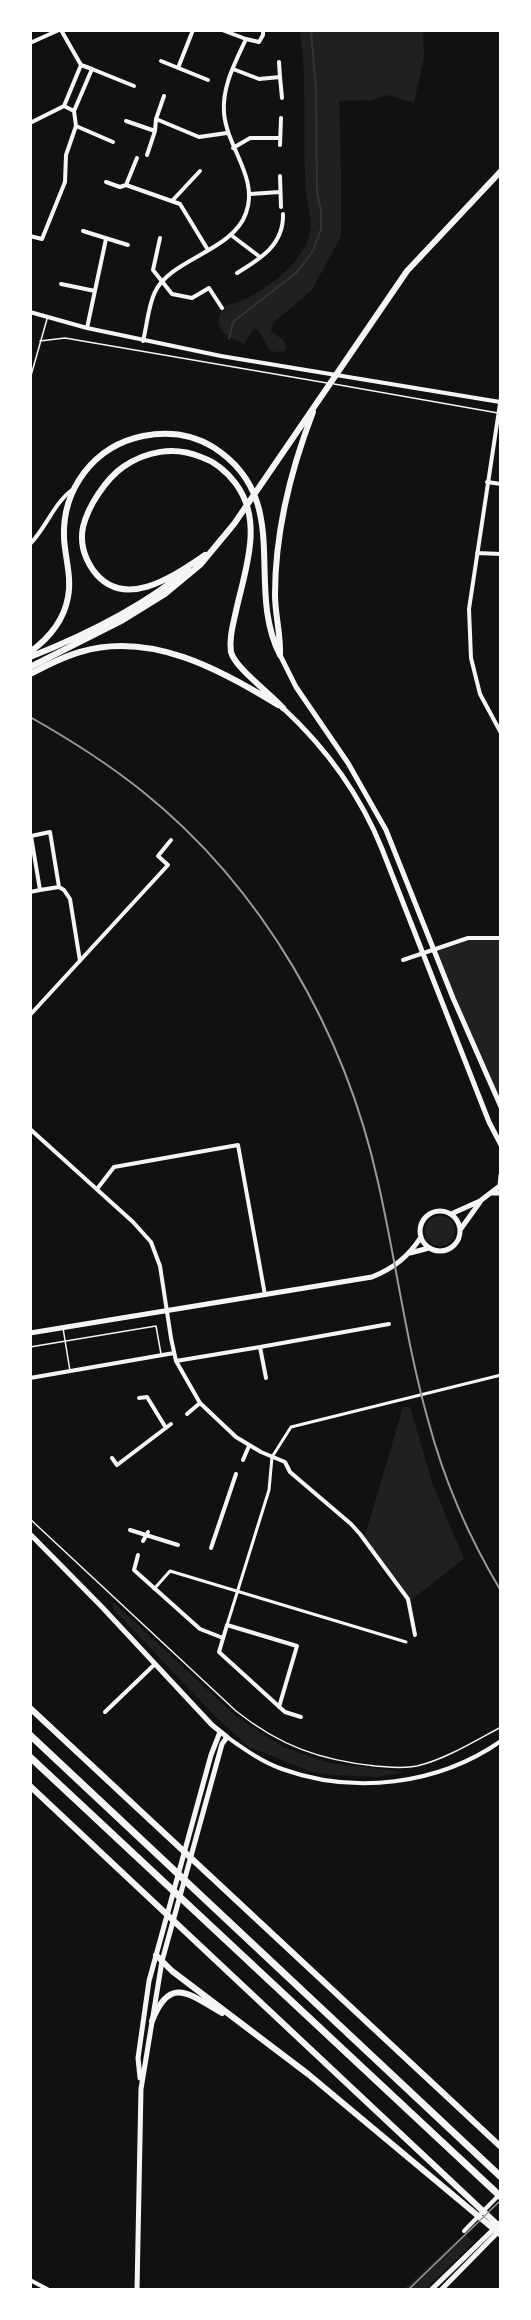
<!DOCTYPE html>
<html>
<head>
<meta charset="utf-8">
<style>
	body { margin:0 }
	#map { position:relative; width:531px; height:2320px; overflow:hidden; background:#111; font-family:Ubuntu,sans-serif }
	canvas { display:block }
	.frame { position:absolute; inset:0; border:32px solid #fff; pointer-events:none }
</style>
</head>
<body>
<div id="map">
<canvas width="531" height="2320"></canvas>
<div class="frame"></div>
</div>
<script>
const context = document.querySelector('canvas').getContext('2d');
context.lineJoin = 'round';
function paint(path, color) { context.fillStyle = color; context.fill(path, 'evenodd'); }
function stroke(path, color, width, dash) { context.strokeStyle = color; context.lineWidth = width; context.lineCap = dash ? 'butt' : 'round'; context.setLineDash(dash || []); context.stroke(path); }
const green = new Path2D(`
	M300 30H423L424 58 414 103 388 95 372 100 339 101 341 168V237L311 291 273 323 271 331 283 340 287 346 285 351 272 352C264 344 264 335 254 328L244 344C225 336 211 329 223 306 254 301 299 268 309 237 314 223 305 194 305 177 303 128 307 79 300 30Z
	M468 938H501V1107L434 949Z
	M425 1231a15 15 0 1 1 30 0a15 15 0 1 1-30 0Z
	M403 1407H410L433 1485 464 1559 411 1600 364 1539Z
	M113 1602 237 1717 283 1747 329 1763 404 1772 377 1777 334 1775 312 1772 249 1747 217 1718 113 1609Z
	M465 2233 473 2243 425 2290H403Z`);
const stream = new Path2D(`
	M229 339 233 322 297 272 313 251 321 229V210L317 193 316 91 311 30`);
const service = new Path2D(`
	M40 341 65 338 327 383
	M30 379 47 319
	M334 384 498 413
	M63 1328 70 1371
	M30 1347 156 1326 161 1354
	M30 1519 236 1711C280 1746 320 1760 375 1766 389 1767 403 1769 417 1766 446 1759 475 1741 501 1727`);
const pedestrian = new Path2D(`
	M154 1589 170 1571 406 1642
	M227 1625 269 1490 272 1457 291 1427 501 1375`);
const minor = new Path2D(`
	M61 30 81 65
	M222 30 246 39 259 42 263 35V30
	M30 43 59 30
	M161 61 208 80
	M178 68 193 30
	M92 69 134 86
	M233 69 259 79 280 77 279 62
	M280 77 282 98
	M164 96 156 119 199 137 227 133
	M74 111 76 126 113 142
	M126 121 155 131 147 155
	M30 123 64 106 81 65 92 69 74 111 64 106
	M155 131 156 119
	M280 145 281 118
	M233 148 250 138H280
	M280 176 281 207
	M106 182 120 187 126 185 180 204 208 250
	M126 185 137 158
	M250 194 280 192
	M172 201 200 171
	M83 231 128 245
	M231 235 260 257
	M30 236 42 239 65 182 66 155 76 126
	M160 238 153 270 172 294 192 298 209 288 222 308
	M237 273C260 259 284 245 283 214
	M61 284 95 291
	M30 312 87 328 221 356 500 402
	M87 328 106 239
	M143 341C147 326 148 306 155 292 170 259 233 251 246 213 259 178 227 148 224 113 222 86 235 63 246 39
	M501 397 469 609 471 658 480 694 501 733
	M487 482 501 484
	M30 544C46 528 54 503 72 490
	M477 553 501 554
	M50 832 59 887 40 890 31 836Z
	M59 887 64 890 70 899 80 961
	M30 892 40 890
	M403 960 468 938H501
	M30 1015 168 865 158 856 171 840
	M30 1129 133 1222 151 1242 160 1266 171 1338 176 1361 200 1403 236 1437 261 1452 285 1462 290 1472 351 1524 360 1534 408 1599 415 1635
	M97 1189 114 1167 238 1145 265 1295
	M260 1347 389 1324
	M176 1361 260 1347 266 1378
	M30 1378 174 1353
	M139 1398 147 1397 166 1428
	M187 1414 200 1403
	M112 1458 117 1465 171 1424
	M243 1460 249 1446
	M130 1530 178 1545
	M143 1541 148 1532
	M211 1548 236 1474
	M138 1555 134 1570 200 1629 223 1638
	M279 1707 297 1646 227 1625 219 1652 285 1712 301 1717
	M105 1712 155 1664
	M227 1737C244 1749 262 1762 282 1769 354 1795 438 1785 501 1741
	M464 2231 498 2196
	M30 2280 49 2290`);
const secondary = new Path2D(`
	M280 655 296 687 348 763 386 830 453 998 501 1107
	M283 708C326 748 360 794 382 849L489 1122 501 1145
	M500 1186 501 1175
	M491 1193H501
	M420 1231a20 20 0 1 1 40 0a20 20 0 1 1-40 0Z
	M451 1214 480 1201 501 1185
	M460 1230 480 1202
	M410 1253 429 1248
	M30 1333 372 1277C394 1268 408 1257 421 1237
	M30 1534 101 1606 212 1725 227 1737 222 1744 162 1961 141 2089
	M140 2078 138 2058 149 1981 211 1755 220 1732
	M137 2290 141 2088
	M431 2290 501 2222
	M441 2290 499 2231`);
const primary = new Path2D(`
	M205 555C174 576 123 612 93 570 84 557 80 542 83 527 88 506 106 479 123 467 146 451 174 446 201 457 216 462 227 472 236 484 264 522 245 570 236 611 233 625 229 638 231 652 235 668 270 693 283 708
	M30 652C48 639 64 620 68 597 72 578 65 557 64 538 62 489 94 446 143 436 168 431 192 434 213 447 295 499 244 585 280 655
	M280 655C281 635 275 615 275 595 275 534 291 469 313 412
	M30 657C83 636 144 606 188 569
	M30 667 123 620 165 594 200 565 234 524 407 271 501 171
	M30 674C46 666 62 657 80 652 150 631 220 669 278 705`);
const trunk = new Path2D(`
	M30 1708 501 2147
	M30 1786 501 2228
	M156 1955 172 1971 308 2074 501 2235
	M152 2021C170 1975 189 1994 222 2013`);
const motorway = new Path2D(`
	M30 1735 501 2177
	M30 1757 501 2197`);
const tram = new Path2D(`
	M408 2290 501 2200`);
const rail = new Path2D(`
	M30 717C69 739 107 763 142 791 263 888 345 1032 378 1182 396 1261 406 1342 428 1420 444 1480 469 1538 501 1591`);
paint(green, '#202020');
stroke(stream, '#333', 2);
stroke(service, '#f5f5f5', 1.5);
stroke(pedestrian, '#f5f5f5', 3);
stroke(minor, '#f5f5f5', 4);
stroke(secondary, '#f5f5f5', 5);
stroke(primary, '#f5f5f5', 6);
stroke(trunk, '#f5f5f5', 6);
stroke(motorway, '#f5f5f5', 7);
stroke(tram, '#9a9a9a', 1.5);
stroke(rail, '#9a9a9a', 2);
</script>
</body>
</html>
